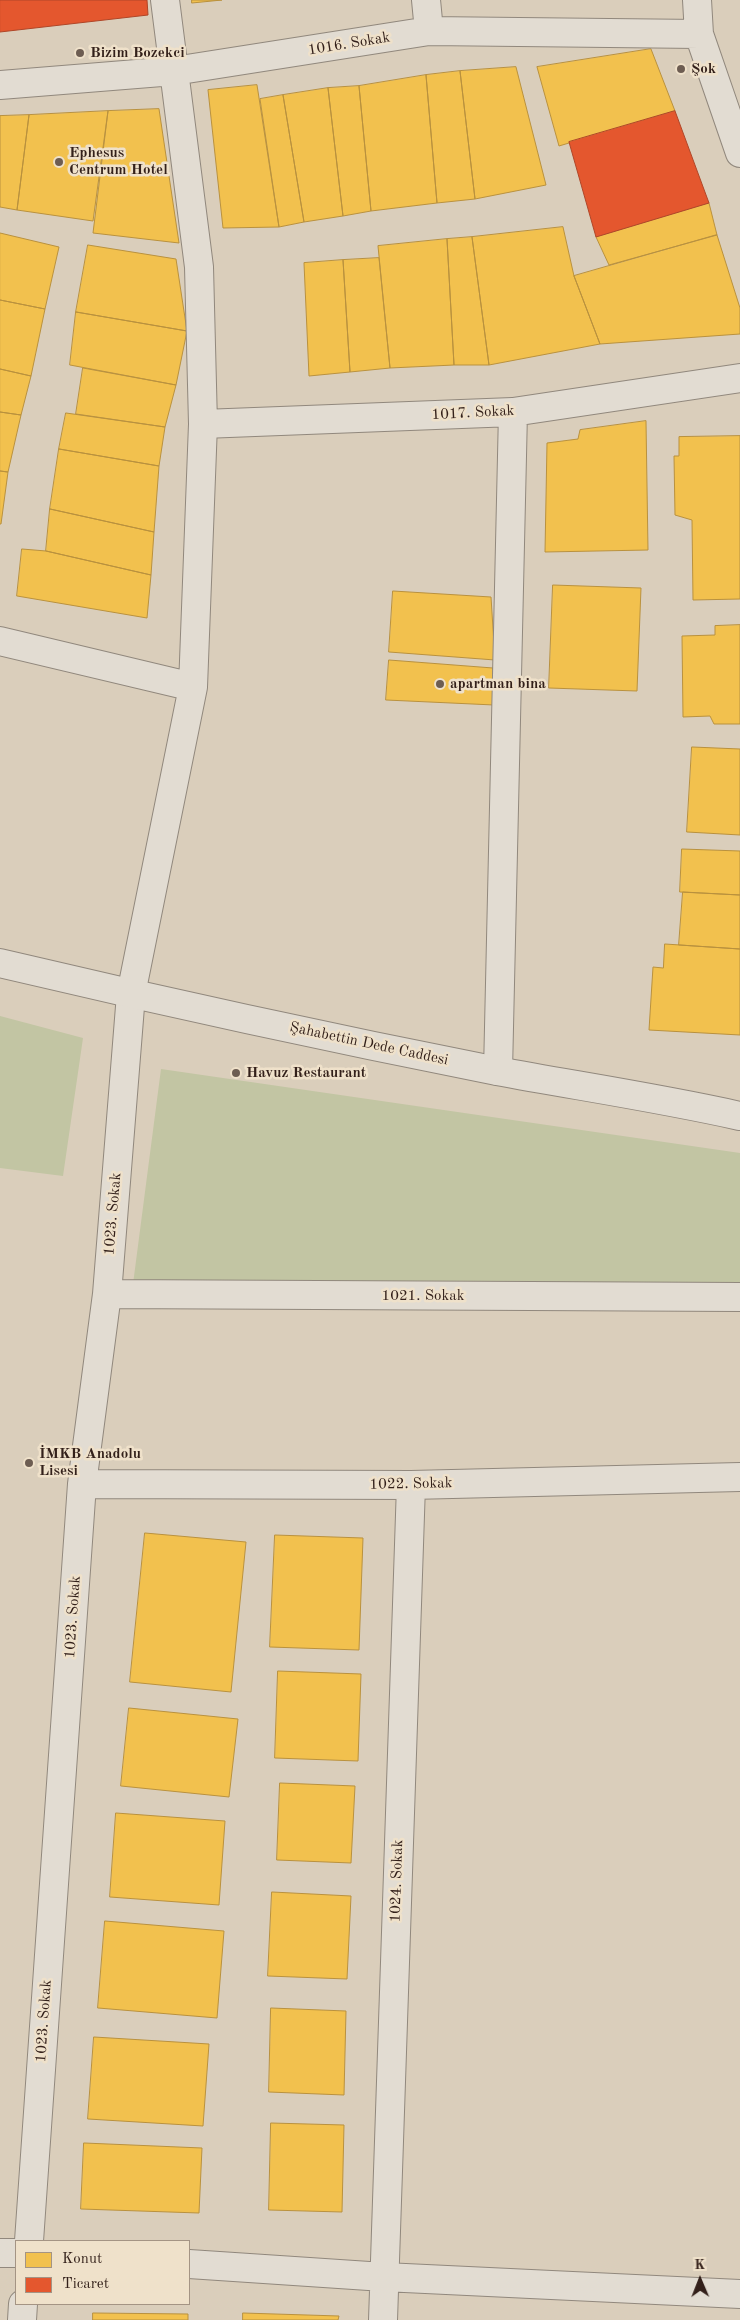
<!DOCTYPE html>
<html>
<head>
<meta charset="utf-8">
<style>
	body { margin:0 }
	#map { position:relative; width:740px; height:2320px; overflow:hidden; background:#dacebb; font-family:"Old Standard TT",serif }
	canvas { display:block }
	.legend { position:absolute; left:15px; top:2240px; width:175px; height:65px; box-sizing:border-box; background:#efe1ca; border:1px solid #a49484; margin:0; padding:6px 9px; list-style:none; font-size:15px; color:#33201a }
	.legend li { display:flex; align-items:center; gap:10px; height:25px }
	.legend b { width:25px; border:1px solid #a49484 }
	.north { position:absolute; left:675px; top:2255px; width:50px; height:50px; -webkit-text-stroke:4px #efe1ca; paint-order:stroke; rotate:359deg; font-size:14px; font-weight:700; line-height:20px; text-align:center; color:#33201a }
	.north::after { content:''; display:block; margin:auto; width:18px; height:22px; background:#33201a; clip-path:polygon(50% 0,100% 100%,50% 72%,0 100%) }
</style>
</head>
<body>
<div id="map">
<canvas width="740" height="2320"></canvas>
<ul class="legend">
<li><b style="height:14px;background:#f2c14e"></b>Konut</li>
<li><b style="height:14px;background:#e4572e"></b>Ticaret</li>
</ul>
<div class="north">K</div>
</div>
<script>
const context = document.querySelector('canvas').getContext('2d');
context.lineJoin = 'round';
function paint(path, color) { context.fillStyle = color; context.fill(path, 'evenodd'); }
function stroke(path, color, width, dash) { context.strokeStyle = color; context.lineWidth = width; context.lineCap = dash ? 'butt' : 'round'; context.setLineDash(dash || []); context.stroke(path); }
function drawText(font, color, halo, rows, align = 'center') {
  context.font = font + ' "Old Standard TT",serif'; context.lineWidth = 5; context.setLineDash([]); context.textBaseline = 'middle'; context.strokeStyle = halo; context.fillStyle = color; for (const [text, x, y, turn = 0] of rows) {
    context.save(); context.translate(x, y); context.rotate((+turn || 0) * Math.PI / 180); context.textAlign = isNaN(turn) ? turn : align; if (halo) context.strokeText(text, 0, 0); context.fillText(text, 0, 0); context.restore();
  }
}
const green = new Path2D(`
	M0 1016 83 1038 63 1176 0 1168Z
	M161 1069 740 1153V1284H133Z`);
const homes = new Path2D(`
	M192 0H222L192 3Z
	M651 49 675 111 559 146 537 67Z
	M516 67 546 185 475 199 460 71Z
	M460 71 475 199 437 203 426 75Z
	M426 75 437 203 371 211 359 86Z
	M257 85 279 227 223 228 208 90Z
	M359 86 371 211 343 216 328 88Z
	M328 88 343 216 304 222 283 95Z
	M283 95 304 222 279 227 260 99Z
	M159 109 179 243 93 233 108 111Z
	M108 111 93 221 17 210 29 115Z
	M29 115 17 210 0 207V116Z
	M709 203 717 235 609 265 596 237Z
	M563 227 574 276 600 344 489 365 472 237Z
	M0 233 59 247 45 309 0 300Z
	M717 235 740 308V334L600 344 574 276Z
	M472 237 489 365H454L447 239Z
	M447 239 454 365 390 368 378 246Z
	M88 245 176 259 187 331 76 312Z
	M379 258 390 368 350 372 343 260Z
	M343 260 350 372 309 376 304 263Z
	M0 300 45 309 31 376 0 369Z
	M76 312 187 331 176 385 70 365Z
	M83 368 176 385 165 427 76 414Z
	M0 369 31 376 21 415 0 412Z
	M0 412 21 415 8 472 0 471Z
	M66 413 165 427 159 466 59 449Z
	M646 421 648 550 545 552 547 443 578 439 580 430Z
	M740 436V599L693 600 692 520 675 515 674 456H679V437Z
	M59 449 159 466 154 532 50 509Z
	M0 471 8 472 1 524H0Z
	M50 509 154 532 151 575 46 551Z
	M22 549 46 551 151 575 147 618 17 596Z
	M553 585 641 588 637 691 549 688Z
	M393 591 491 597 495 660 389 652Z
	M740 625V724H714L710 716 683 717 682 636 715 635V626Z
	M389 660 493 668 494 705 386 700Z
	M692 747 740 749V835L687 832Z
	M682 849 740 851V895L680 892Z
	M683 892 740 895V949L679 945Z
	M665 944 740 949V1035L649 1030 653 967 663 968Z
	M145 1533 246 1542 231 1692 130 1682Z
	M275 1535 363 1538 359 1650 270 1647Z
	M278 1671 361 1674 358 1761 275 1758Z
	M129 1708 238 1719 229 1797 121 1786Z
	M280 1783 355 1786 351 1863 277 1860Z
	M116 1813 225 1821 219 1905 110 1897Z
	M272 1892 351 1896 347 1979 268 1976Z
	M105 1921 224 1931 217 2018 98 2008Z
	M271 2008 346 2011 344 2095 269 2092Z
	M94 2037 209 2044 203 2126 88 2119Z
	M271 2123 344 2125 342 2212 269 2210Z
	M84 2143 202 2148 199 2213 81 2209Z
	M93 2313 188 2314V2320H93Z
	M243 2313 339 2316 338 2320H243Z`);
const shops = new Path2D(`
	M0 0H147L148 15 0 32Z
	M675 111 709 203 596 237 569 142Z`);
const minor = new Path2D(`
	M426 0 429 31
	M697 0 699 34 740 153
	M0 85 174 71 429 31 699 34
	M203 424 513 412 740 378
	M0 641 193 687
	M498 1071 513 412
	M107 1294 740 1297
	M82 1484 411 1485 740 1477
	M29 2241 82 1484 107 1294 131 994 193 687 203 424 199 267 165 0
	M0 2253H16
	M189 2264 384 2277 740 2294
	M22 2320 23 2304
	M383 2320 411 1485`);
const tertiary = new Path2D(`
	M0 963C165 1002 331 1038 497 1071 578 1086 660 1098 740 1116`);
const markers = [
	[80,53,5,"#6d5d52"],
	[681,69,5,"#6d5d52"],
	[59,162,5,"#6d5d52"],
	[440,684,5,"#6d5d52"],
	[236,1073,5,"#6d5d52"],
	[29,1463,5,"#6d5d52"]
];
const streetNames = [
	["1016. Sokak",349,44,-9],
	["1017. Sokak",473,413,-3],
	["Şahabettin Dede Caddesi",369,1044,12],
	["1023. Sokak",113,1214,-85],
	["1021. Sokak",423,1296],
	["1022. Sokak",411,1484,-1],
	["1023. Sokak",73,1617,-86],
	["1024. Sokak",397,1881,-88],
	["1023. Sokak",44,2021,-86]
];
const poiNames = [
	["Bizim Bozekci",90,53],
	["Şok",691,69],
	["Ephesus",69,153],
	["Centrum Hotel",69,170],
	["apartman bina",450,684],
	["Havuz Restaurant",246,1073],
	["İMKB Anadolu",39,1454],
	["Lisesi",39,1471]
];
paint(green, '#c2c5a3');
paint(homes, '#f2c14e');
stroke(homes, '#b9913e', 1);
paint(shops, '#e4572e');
stroke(shops, '#af4628', 1);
stroke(minor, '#91887d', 30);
stroke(tertiary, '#91887d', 30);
stroke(minor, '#e2dcd2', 28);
stroke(tertiary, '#e2dcd2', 28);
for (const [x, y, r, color] of markers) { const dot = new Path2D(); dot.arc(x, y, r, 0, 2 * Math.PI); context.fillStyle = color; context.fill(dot); stroke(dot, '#efe1ca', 2); }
drawText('15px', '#33201a', '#efe1ca', streetNames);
drawText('bold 15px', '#33201a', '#efe1ca', poiNames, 'left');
</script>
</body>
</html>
